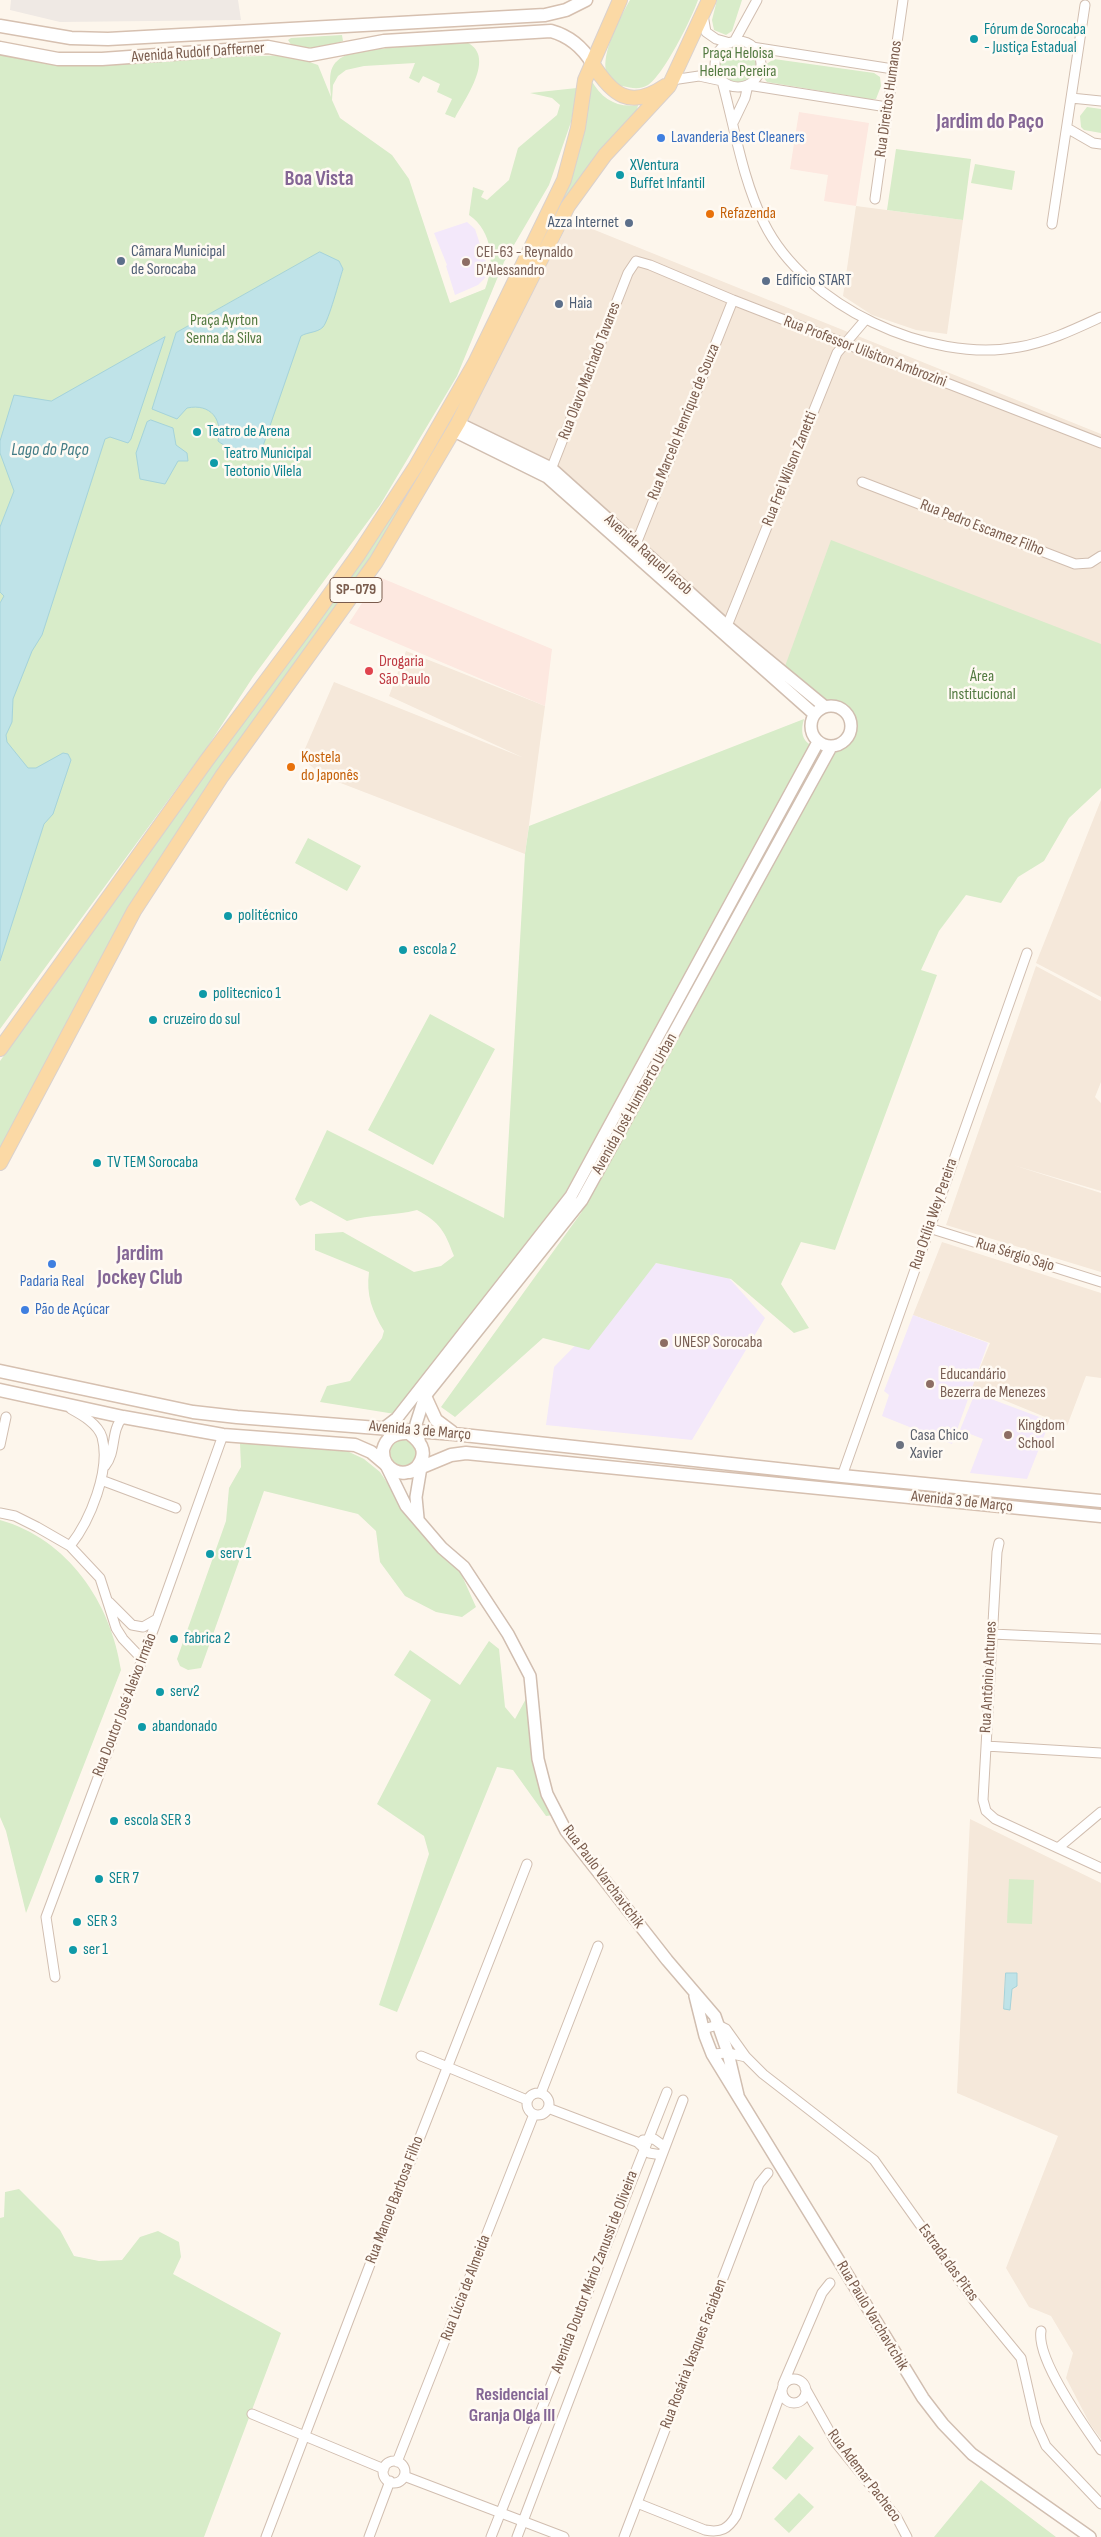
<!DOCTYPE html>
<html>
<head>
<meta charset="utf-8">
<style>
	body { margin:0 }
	canvas { display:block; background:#fdf6ec }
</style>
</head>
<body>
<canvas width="1101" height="2537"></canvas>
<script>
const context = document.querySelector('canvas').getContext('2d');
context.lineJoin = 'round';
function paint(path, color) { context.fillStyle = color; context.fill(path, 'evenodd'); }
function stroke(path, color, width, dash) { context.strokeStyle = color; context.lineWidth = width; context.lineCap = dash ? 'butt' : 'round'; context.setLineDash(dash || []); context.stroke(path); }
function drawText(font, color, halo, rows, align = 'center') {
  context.font = font + ' "Sofia Sans Condensed",sans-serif'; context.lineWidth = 5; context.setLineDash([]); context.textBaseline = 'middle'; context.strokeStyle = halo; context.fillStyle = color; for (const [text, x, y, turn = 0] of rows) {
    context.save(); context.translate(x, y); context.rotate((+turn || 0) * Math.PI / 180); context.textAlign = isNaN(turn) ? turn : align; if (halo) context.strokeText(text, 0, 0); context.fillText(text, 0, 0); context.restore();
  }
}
const residential = new Path2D(`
	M856 206 963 220 947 334 916 330 872 315 843 296Z
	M570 220 1101 434V696L780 680 562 471 465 424Z
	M406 651 545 706 525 854 325 777 301 758 334 682 524 758 389 696Z
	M1101 800V997L1036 963Z
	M1036 966 1101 1001V1082L1095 1097 1101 1103V1191L1013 1165 1101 1193V1272L946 1225Z
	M942 1242 1101 1293V1378L1086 1376 1067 1426 972 1387 990 1343 913 1315Z
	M970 1819 1101 1883V2439L1090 2424 1066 2378 1073 2353 1051 2316 1029 2307 1006 2268 1058 2136 957 2093Z`);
const commercial = new Path2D(`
	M799 112 869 123 856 206 824 201 828 175 790 169Z
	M379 577 552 649 545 706 349 623Z`);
const industrial = new Path2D(`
	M11 0H238L241 20 60 22 10 10Z`);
const education = new Path2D(`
	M467 222 475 229 488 268 486 277 478 285 455 295 446 266 447 265 434 233Z
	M656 1263 728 1277 765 1318 692 1440 546 1425 554 1367Z
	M913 1315 988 1343 952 1444 882 1416 889 1395 884 1391Z
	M975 1393 1050 1421 1027 1479 970 1473 983 1439 960 1430Z`);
const green = new Path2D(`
	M630 0H698C692 18 663 76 648 85 639 90 632 88 622 86 585 79 620 18 630 0Z
	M717 0H742L732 31 726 35 714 30 712 20Z
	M342 35 343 41 314 50 292 46 288 40 291 38Z
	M464 41C498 54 466 97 455 118L445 114 452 99 437 92 440 84 423 76 419 83 409 78 415 63 364 66 346 70 338 76 333 85 332 100 340 118 392 155 409 179 450 303 485 289C495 265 493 231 469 215L473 187 484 191 481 197 487 200 509 180 518 148 557 115 560 105 552 98 530 93 577 88 571 122 549 185 504 262 457 376 380 505 253 677 208 746 0 1029V51L91 62 289 55 318 65 331 97C329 70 328 61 356 51Z
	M720 64a18 18 0 1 1 36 0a18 18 0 1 1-36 0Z
	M774 59 874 73 880 77 881 86 876 99H869L767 82 763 77 765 65Z
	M591 80C602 99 616 108 638 105L637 111 607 145 451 427 379 549 206 790 138 893 0 1149V1061L207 771 330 605 567 187 582 136Z
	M1087 107 1101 109V133L1084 130 1081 127 1080 116Z
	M896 149 971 159 963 220 887 210Z
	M975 164 1015 171 1012 190 971 183Z
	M831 540 1101 644V788L1069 818 1044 861 1018 877 1001 903 966 895 939 931 921 970 937 975 835 1250 801 1242 781 1284 809 1328 794 1333 731 1279 656 1263 589 1350 543 1338 455 1417 441 1407 581 1213 832 752C850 745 860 734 852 715L780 680Z
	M804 719C801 729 801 740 811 745L565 1193 395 1414 320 1402 327 1386 350 1381 382 1338 384 1331C372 1311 366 1295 369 1272L315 1250V1234L343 1232 414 1272 441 1266 454 1256C445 1232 440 1222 417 1210 394 1216 371 1214 347 1221L311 1201 300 1206 295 1199 327 1130 504 1218 525 854 529 826Z
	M308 838 361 866 347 891 295 863Z
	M430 1014 495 1049 433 1165 368 1130Z
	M390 1453a13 13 0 1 1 26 0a13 13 0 1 1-26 0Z
	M263 1442 347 1451 364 1459 380 1472 396 1496 459 1569 476 1607 462 1617 436 1612 405 1596 380 1562 376 1531 358 1514 264 1491 201 1668 188 1670 180 1666 177 1659 226 1521 229 1488 241 1467 240 1443Z
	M0 1520C68 1539 111 1603 121 1670L26 1913 6 1831 0 1817Z
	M489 1641 499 1649 505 1707 515 1719 528 1695 530 1737 537 1778 554 1815 546 1816 513 1770 497 1767 397 2012 379 2005 429 1854 424 1836 377 1804 431 1700 394 1675 410 1650 460 1685Z
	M1009 1879 1034 1880 1032 1924 1007 1923Z
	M19 2189 60 2230 74 2256 99 2261 122 2260 140 2237 158 2231 179 2242 181 2257 173 2274 281 2333 204 2537H0V2218L4 2217 5 2192Z
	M799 2435 814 2448 786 2480 772 2468Z
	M981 2480 1056 2537H934Z
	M799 2493 814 2507 789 2533 774 2519Z`);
const water = new Path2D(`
	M320 252 339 261 343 269C339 281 329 320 323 327 317 333 307 332 301 336L263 446 253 454C243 451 224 447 218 441 223 420 211 403 187 408L177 419 152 409 176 333Z
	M165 337 131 439 128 443 110 437 105 439 42 635 32 651 13 699 12 722 6 735 7 742 28 768H36L63 753 68 754 71 760 53 814 44 824 0 961V603L4 596 0 592V527L14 491 0 453V441L14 395 51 401Z
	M151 420 173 428 176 445 187 453 188 461H178L165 484 140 479 136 453 147 422Z
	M1006 1973H1017V1986L1012 1989 1010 2010 1004 2009Z`);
const minor = new Path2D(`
	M703 15 706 32 716 39 730 43
	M715 64a23 23 0 1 1 46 0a23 23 0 1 1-46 0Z
	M734 42 757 0
	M752 47 893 69
	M672 80 699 76 722 81C735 129 742 178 764 223 805 306 929 364 1019 347 1048 342 1075 329 1101 317
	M1071 98 1101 101
	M734 121 745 98 748 85 887 107
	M1067 128 1093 143 1101 144
	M875 199 903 0
	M1052 224 1085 5
	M550 472 628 273 636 261 650 265 733 300 1101 443
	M862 482 1075 564 1090 563 1101 556
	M636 544 733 300
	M727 626 837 353 866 319
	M929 1228 1101 1282
	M0 1445 6 1417
	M105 1466C117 1451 110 1431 123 1417
	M842 1476 1027 953
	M101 1480 176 1508
	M0 1513 15 1516 37 1527 70 1546 100 1578 116 1628 123 1639 142 1659
	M999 1543 997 1552 983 1800 986 1811 995 1819 1101 1868
	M70 1546C90 1521 111 1470 102 1437 98 1424 82 1415 71 1409
	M109 1602 132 1625 143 1627 157 1619
	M992 1634 1101 1639
	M986 1746 1101 1753
	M1058 1848 1101 1812
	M55 1977 46 1917 155 1625 223 1435
	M703 2029 718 2025 726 2029 746 2057 763 2074 874 2160 975 2302 1021 2358 1036 2424 1046 2446 1101 2504
	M712 2054 728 2053 746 2057
	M421 2056 527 2100
	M527 2104a11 11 0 1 1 22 0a11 11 0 1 1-22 0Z
	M541 2093 598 1946
	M548 2108 637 2142 649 2153 662 2155
	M643 2140 654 2139 665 2147
	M1041 2331C1036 2359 1084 2426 1101 2450
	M782 2391a12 12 0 1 1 24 0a12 12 0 1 1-24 0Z
	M783 2384 822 2293 830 2283
	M805 2388 836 2443 897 2518 907 2537
	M252 2414 384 2469
	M383 2472a11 11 0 1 1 22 0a11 11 0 1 1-22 0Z
	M397 2462 534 2114
	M404 2476 564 2537
	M637 2503 705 2530C721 2533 728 2529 736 2516L781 2392
	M266 2537 369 2267 527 1864
	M369 2537 390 2481
	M491 2537 667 2092
	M517 2537 683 2100
	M624 2537 759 2184 768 2173`);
const tertiary = new Path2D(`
	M458 423 551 468 727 626 824 706
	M454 431 547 477 814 714
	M811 726a20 20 0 1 1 40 0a20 20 0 1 1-40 0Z
	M384 1428 397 1418 571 1196 818 742
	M419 1440 416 1424 425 1396 582 1200 831 747
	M384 1461 406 1506 442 1548 464 1567 508 1634 530 1676 538 1759 547 1794 566 1831 667 1960 715 2016 728 2053 738 2095
	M418 1518 416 1497 422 1461
	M695 1996 705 2036 712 2054 923 2398 943 2424 972 2454 1090 2537`);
const secondary = new Path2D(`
	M0 26 71 38 108 39 545 15 566 10 586 0
	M0 48 58 59H102L268 47 310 55 384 41 551 31C569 36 583 48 592 63
	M0 1371 193 1412 237 1417 454 1434 842 1476 1101 1501
	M0 1390 123 1417 223 1435 355 1445 371 1452 390 1468
	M425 1396 436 1420 452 1432
	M404 1430C419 1439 430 1451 417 1467 402 1480 382 1469 383 1450 386 1438 394 1433 406 1433
	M410 1472 451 1455 466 1453 1101 1516`);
const primary = new Path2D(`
	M592 63C612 95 630 110 665 86
	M0 1049 207 760 310 622 358 555 416 466 475 363 564 180 578 128 585 80 620 0
	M0 1163 134 911 222 776 376 562 458 423 568 206 605 155 669 86 709 0`);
const markers = [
	[974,39,5,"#0f9aa8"],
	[661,138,5,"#3f7fe0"],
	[620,175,5,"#0f9aa8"],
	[710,214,5,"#e8710a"],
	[629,223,5,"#5c6f8a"],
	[121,261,5,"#5c6f8a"],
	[466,262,5,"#8d6e63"],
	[766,281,5,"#5c6f8a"],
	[559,304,5,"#5c6f8a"],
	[197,432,5,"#0f9aa8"],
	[214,463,5,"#0f9aa8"],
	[369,671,5,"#e0444e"],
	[291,767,5,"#e8710a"],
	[228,916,5,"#0f9aa8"],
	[403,950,5,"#0f9aa8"],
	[203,994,5,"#0f9aa8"],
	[153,1020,5,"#0f9aa8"],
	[97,1163,5,"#0f9aa8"],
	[52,1264,5,"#3f7fe0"],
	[25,1310,5,"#3f7fe0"],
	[664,1343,5,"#8d6e63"],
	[930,1384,5,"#8d6e63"],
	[1008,1435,5,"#8d6e63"],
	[900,1445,5,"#6b7280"],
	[210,1554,5,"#0f9aa8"],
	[174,1639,5,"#0f9aa8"],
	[160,1692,5,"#0f9aa8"],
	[142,1727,5,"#0f9aa8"],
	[114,1821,5,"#0f9aa8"],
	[99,1879,5,"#0f9aa8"],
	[77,1922,5,"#0f9aa8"],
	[73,1950,5,"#0f9aa8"]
];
const shields = [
	[356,590,52]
];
const shieldNames = [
	["SP-079",356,590]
];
const cultureNames = [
	["Fórum de Sorocaba",984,30],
	["- Justiça Estadual",984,48],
	["XVentura",630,166],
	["Buffet Infantil",630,184],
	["Teatro de Arena",207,432],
	["Teatro Municipal",224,454],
	["Teotonio Vilela",224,472],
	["politécnico",238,916],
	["escola 2",413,950],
	["politecnico 1",213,994],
	["cruzeiro do sul",163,1020],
	["TV TEM Sorocaba",107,1163],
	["serv 1",220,1554],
	["fabrica 2",184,1639],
	["serv2",170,1692],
	["abandonado",152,1727],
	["escola SER 3",124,1821],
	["SER 7",109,1879],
	["SER 3",87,1922],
	["ser 1",83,1950]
];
const streetNames = [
	["Avenida Rudolf Dafferner",198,53,-4],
	["Rua Direitos Humanos",889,99,-82],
	["Rua Professor Uilsiton Ambrozini",865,352,21],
	["Rua Olavo Machado Tavares",590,371,-69],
	["Rua Marcelo Henrique de Souza",684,422,-68],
	["Rua Frei Wilson Zanetti",790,469,-68],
	["Rua Pedro Escamez Filho",982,528,21],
	["Avenida Raquel Jacob",648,555,42],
	["Avenida José Humberto Urban",635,1104,-61],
	["Rua Otília Wey Pereira",934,1214,-71],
	["Rua Sérgio Sajo",1015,1255,17],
	["Avenida 3 de Março",420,1431,5],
	["Avenida 3 de Março",962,1502,6],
	["Rua Antônio Antunes",989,1677,-87],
	["Rua Doutor José Aleixo Irmão",125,1705,-69],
	["Rua Paulo Varchavtchik",603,1877,53],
	["Rua Manoel Barbosa Filho",395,2200,-69],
	["Estrada das Pitas",948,2263,54],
	["Avenida Doutor Mário Zanussi de Oliveira",595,2272,-69],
	["Rua Lúcia de Almeida",466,2288,-69],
	["Rua Paulo Varchavtchik",872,2316,59],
	["Rua Rosária Vasques Faciaben",694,2354,-69],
	["Rua Ademar Pacheco",864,2476,53]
];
const parkNames = [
	["Praça Heloisa",738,54],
	["Helena Pereira",738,72],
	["Praça Ayrton",224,321],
	["Senna da Silva",224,339],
	["Área",982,677],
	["Institucional",982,695]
];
const shopNames = [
	["Lavanderia Best Cleaners",671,138],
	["Padaria Real",52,1282,"center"],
	["Pão de Açúcar",35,1310]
];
const foodNames = [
	["Refazenda",720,214],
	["Kostela",301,758],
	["do Japonês",301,776]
];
const serviceNames = [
	["Azza Internet",619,223,"right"],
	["Câmara Municipal",131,252],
	["de Sorocaba",131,270],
	["Edifício START",776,281],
	["Haia",569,304]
];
const educationNames = [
	["CEI-63 - Reynaldo",476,253],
	["D'Alessandro",476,271],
	["UNESP Sorocaba",674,1343],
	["Educandário",940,1375],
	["Bezerra de Menezes",940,1393],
	["Kingdom",1018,1426],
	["School",1018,1444]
];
const healthNames = [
	["Drogaria",379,662],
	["São Paulo",379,680]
];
const worshipNames = [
	["Casa Chico",910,1436],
	["Xavier",910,1454]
];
const waterNames = [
	["Lago do Paço",50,450]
];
const neighbourhoodNames = [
	["Residencial",512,2395],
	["Granja Olga III",512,2416]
];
const districtNames = [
	["Jardim do Paço",990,123],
	["Boa Vista",319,180],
	["Jardim",140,1255],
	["Jockey Club",140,1279]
];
paint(residential, '#f5e8da');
paint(commercial, '#fde8e0');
paint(industrial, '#efe9e4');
paint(education, '#f3e8fa');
paint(green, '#d8ecc9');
paint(water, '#bfe3e8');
stroke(water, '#a5d3da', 1);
stroke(minor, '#d1beb0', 11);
stroke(tertiary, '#d1beb0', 14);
stroke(secondary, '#d6c0b0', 15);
stroke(primary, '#dad1cd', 16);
stroke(minor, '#fff', 9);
stroke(tertiary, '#fff', 11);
stroke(secondary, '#fff', 12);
stroke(primary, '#fbd9a5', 14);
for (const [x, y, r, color] of markers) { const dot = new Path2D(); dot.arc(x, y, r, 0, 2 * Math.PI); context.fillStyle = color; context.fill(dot); stroke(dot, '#fffaf3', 2); }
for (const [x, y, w] of shields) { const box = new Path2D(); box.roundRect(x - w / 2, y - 12.5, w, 25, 4); context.fillStyle = '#fffaf3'; context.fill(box); stroke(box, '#7a5c4d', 1); }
drawText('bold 15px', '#7a5c4d', null, shieldNames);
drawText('16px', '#0d838f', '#fffaf3', cultureNames, 'left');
drawText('16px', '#7a5c4d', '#fffaf3', streetNames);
drawText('16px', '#537a41', '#fffaf3', parkNames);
drawText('16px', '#366cbe', '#fffaf3', shopNames, 'left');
drawText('16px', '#c56008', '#fffaf3', foodNames, 'left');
drawText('16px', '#4e5e75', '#fffaf3', serviceNames, 'left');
drawText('16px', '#785e54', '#fffaf3', educationNames, 'left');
drawText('16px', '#be3a42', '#fffaf3', healthNames, 'left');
drawText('16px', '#5b616d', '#fffaf3', worshipNames, 'left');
drawText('italic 18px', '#437c86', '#fffaf3', waterNames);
drawText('bold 18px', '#846695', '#fffaf3', neighbourhoodNames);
drawText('bold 21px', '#846695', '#fffaf3', districtNames);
</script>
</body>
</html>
